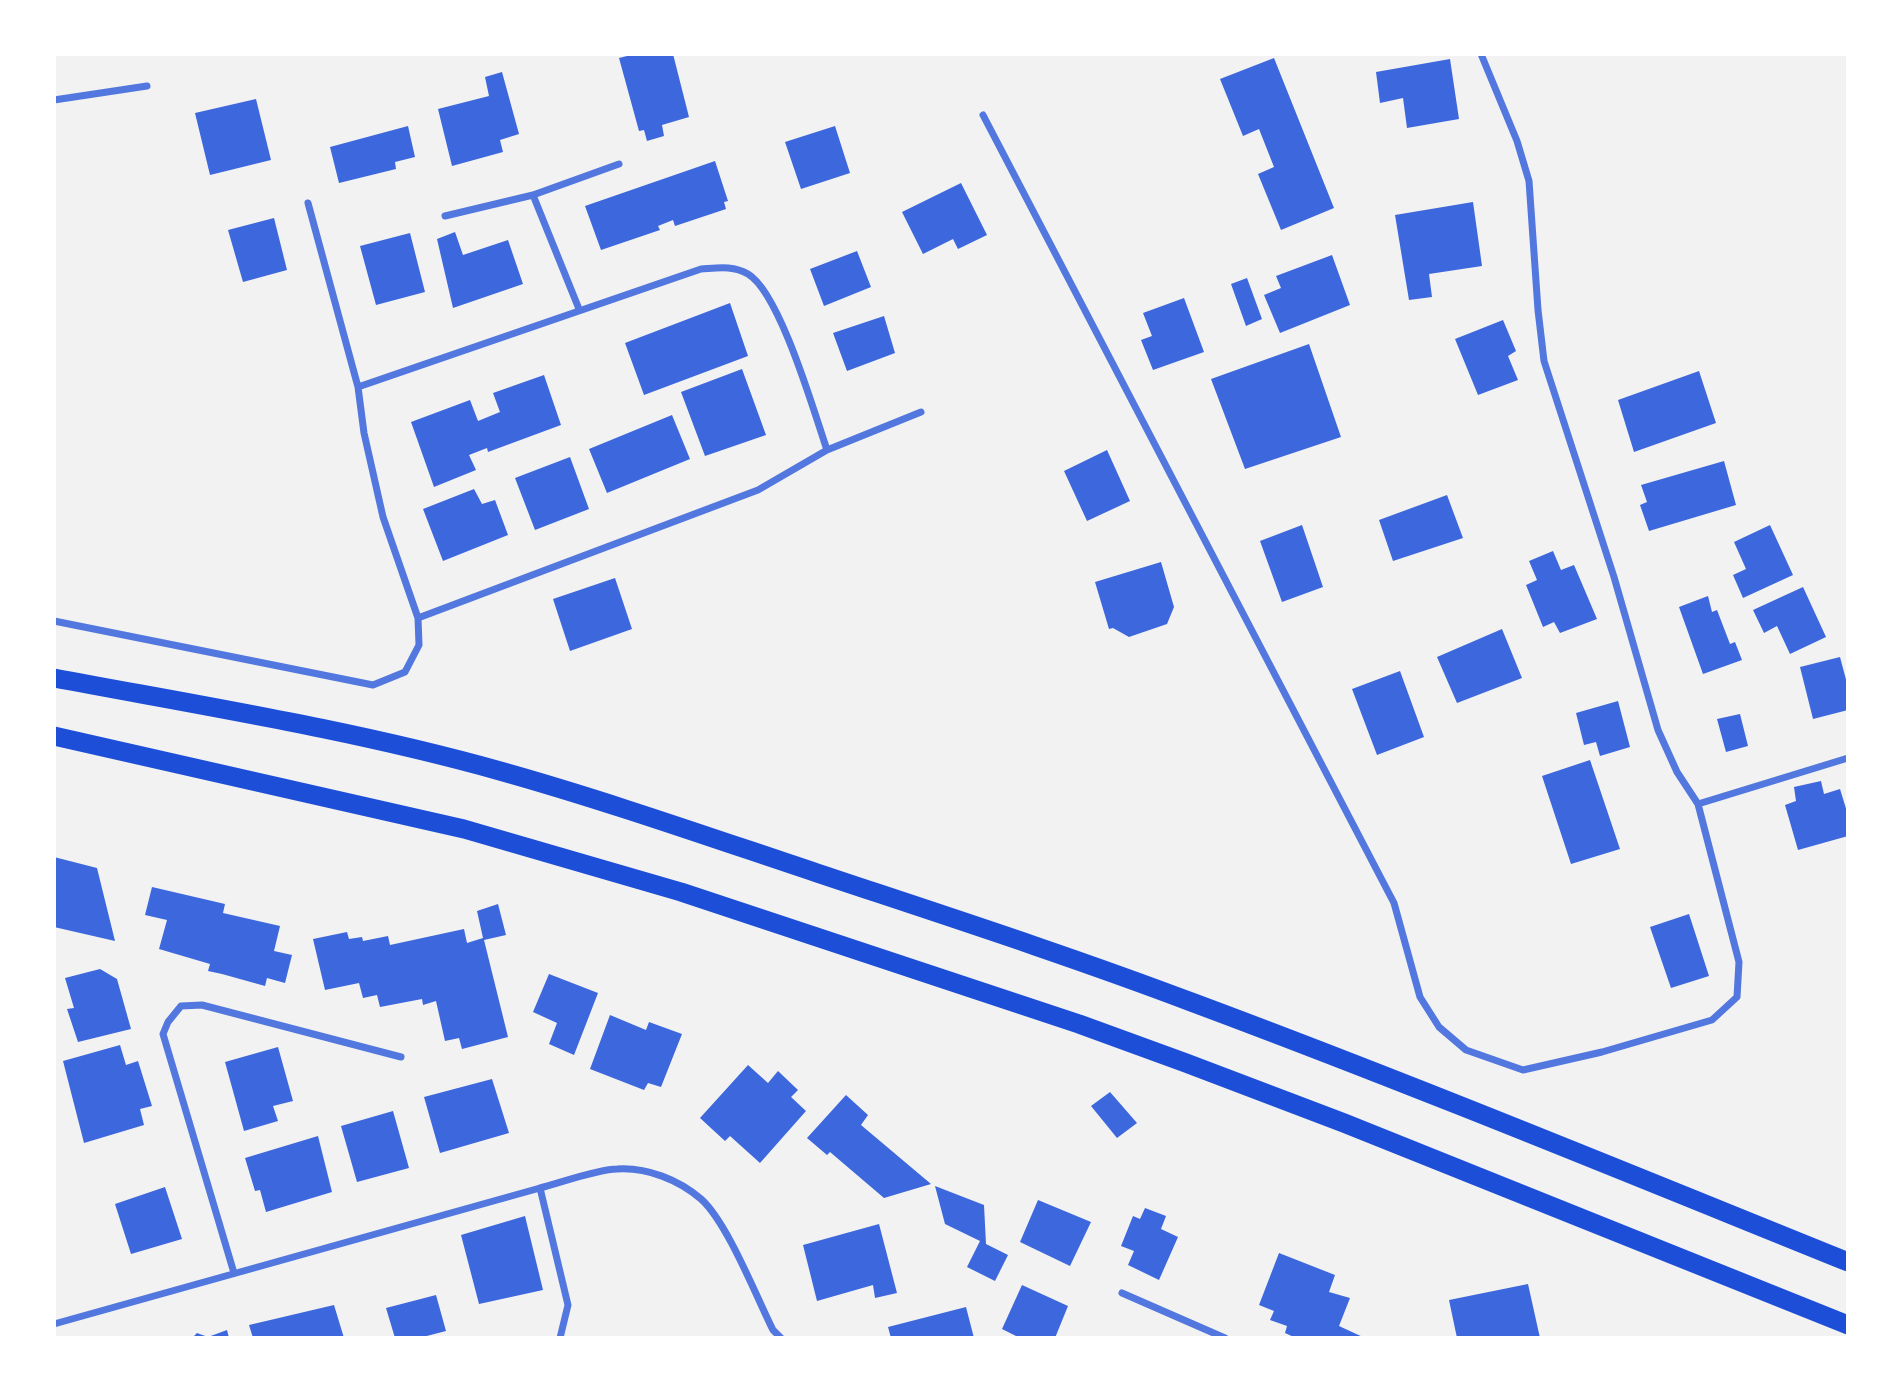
<!DOCTYPE html>
<html>
<head>
<meta charset="utf-8">
<style>
	body { margin:0 }
	#map { position:relative; width:1902px; height:1392px; overflow:hidden; background:#f2f2f2; font-family:"Space Grotesk",sans-serif }
	canvas { display:block }
	.frame { position:absolute; inset:0; border:56px solid #fff; pointer-events:none }
</style>
</head>
<body>
<div id="map">
<canvas width="1902" height="1392"></canvas>
<div class="frame"></div>
</div>
<script>
const context = document.querySelector('canvas').getContext('2d');
context.lineJoin = 'round';
function paint(path, color) { context.fillStyle = color; context.fill(path, 'evenodd'); }
function stroke(path, color, width, dash) { context.strokeStyle = color; context.lineWidth = width; context.lineCap = dash ? 'butt' : 'round'; context.setLineDash(dash || []); context.stroke(path); }
const building = new Path2D(`
	M635 54H673L689 117 662 125 664 136 647 141 644 130 639 131 619 58Z
	M1274 58 1334 208 1281 230 1258 174 1274 167 1259 129 1243 136 1220 79Z
	M1450 59 1459 119 1407 128 1403 98 1380 103 1376 72Z
	M502 72 519 134 500 140 503 152 452 166 438 109 489 96 485 77Z
	M256 99 271 160 210 175 195 113Z
	M408 126 415 157 395 162 396 169 339 183 330 147Z
	M835 126 850 173 801 189 785 142Z
	M715 161 728 201 724 202 726 209 675 226 673 220 658 226 660 230 601 250 585 206Z
	M961 183 987 235 958 249 953 239 923 254 902 212Z
	M1473 202 1482 266 1429 274 1432 297 1409 300 1395 215Z
	M274 218 287 270 243 282 228 230Z
	M455 232 463 255 508 240 523 284 453 308 437 239Z
	M410 233 425 292 376 305 360 246Z
	M857 251 871 287 824 306 810 269Z
	M1332 255 1350 305 1280 333 1264 295 1281 288 1276 276Z
	M1247 278 1262 319 1246 326 1231 284Z
	M1184 298 1204 352 1153 370 1141 340 1152 336 1143 313Z
	M730 303 748 356 644 395 625 343Z
	M884 316 895 353 847 371 833 333Z
	M1503 320 1516 351 1508 356 1518 380 1478 395 1455 339Z
	M1309 344 1341 437 1245 469 1211 379Z
	M742 369 766 435 705 456 681 392Z
	M1699 371 1716 423 1634 452 1618 400Z
	M544 375 561 425 488 452 487 448 469 455 476 470 434 487 411 422 470 400 478 421 500 412 493 393Z
	M672 415 690 459 607 493 589 449Z
	M1107 450 1130 501 1087 521 1064 471Z
	M570 457 589 509 535 530 515 478Z
	M1724 461 1736 505 1649 531 1640 505 1647 502 1641 485Z
	M474 489 482 504 495 500 508 535 443 561 423 509Z
	M1447 495 1463 538 1393 561 1379 520Z
	M1302 525 1323 587 1282 602 1260 541Z
	M1770 525 1793 575 1743 598 1733 575 1746 569 1734 542Z
	M1553 551 1561 570 1574 565 1597 619 1560 633 1554 622 1543 627 1526 585 1537 580 1529 561Z
	M1161 562 1174 607 1167 624 1129 637 1113 628 1109 629 1095 582Z
	M615 578 632 629 570 651 553 599Z
	M1803 587 1826 637 1790 654 1777 626 1764 633 1753 610Z
	M1708 596 1712 612 1717 610 1730 644 1735 642 1742 660 1703 674 1679 607Z
	M1502 629 1522 678 1457 703 1437 657Z
	M1840 657 1848 687V710L1813 719 1800 667Z
	M1400 671 1424 737 1377 755 1352 689Z
	M1618 701 1630 747 1600 756 1596 742 1584 745 1576 713Z
	M1740 714 1748 746 1726 752 1717 719Z
	M1590 760 1620 849 1571 864 1542 776Z
	M1821 781 1824 794 1840 789 1848 815V836L1798 850 1785 805 1796 801 1794 787Z
	M54 857 97 868 115 941 54 927Z
	M152 887 225 904 223 913 280 926 274 951 292 955 285 983 267 978 265 986 222 974 208 971 210 964 159 949 167 920 145 915Z
	M498 904 506 935 484 940 508 1037 462 1049 459 1038 445 1041 436 1001 423 1005 422 999 380 1007 377 995 363 998 359 983 325 990 313 939 347 932 349 939 362 937 363 941 388 936 390 945 464 929 467 943 483 938 477 911Z
	M1689 914 1709 976 1671 988 1650 927Z
	M100 969 117 979 131 1029 78 1042 67 1009 74 1008 65 978Z
	M549 974 598 993 574 1055 549 1044 557 1023 533 1012Z
	M610 1015 646 1030 649 1022 682 1034 661 1087 648 1083 644 1090 590 1069Z
	M120 1045 126 1065 138 1061 152 1106 140 1109 144 1125 84 1143 63 1061Z
	M278 1047 293 1101 273 1106 278 1121 244 1131 225 1062Z
	M748 1065 768 1083 778 1071 798 1090 791 1097 806 1111 760 1163 730 1136 725 1141 700 1118Z
	M492 1079 509 1133 440 1153 424 1097Z
	M1110 1092 1137 1123 1117 1138 1091 1106Z
	M846 1095 868 1115 861 1125 931 1184 884 1198 830 1152 827 1155 807 1138Z
	M393 1111 409 1168 357 1182 341 1126Z
	M318 1136 332 1192 266 1212 260 1190 255 1191 245 1158Z
	M935 1186 984 1205 986 1244 1008 1255 995 1281 967 1267 980 1241 945 1224Z
	M165 1187 182 1239 131 1254 115 1204Z
	M1038 1200 1091 1222 1070 1266 1020 1242Z
	M1145 1208 1166 1216 1161 1229 1178 1237 1159 1280 1128 1265 1134 1251 1121 1246 1133 1216 1140 1219Z
	M525 1216 543 1290 479 1304 461 1235Z
	M879 1224 897 1293 875 1298 873 1285 817 1301 803 1245Z
	M1279 1253 1335 1275 1329 1292 1350 1298 1339 1326 1365 1338H1296L1285 1333 1287 1326 1270 1320 1274 1311 1259 1305Z
	M1528 1284 1540 1338H1457L1449 1300Z
	M1022 1285 1068 1306 1055 1338H1020L1002 1329Z
	M436 1295 446 1331 419 1338H395L386 1308Z
	M334 1305 344 1338H253L249 1325Z
	M966 1307 974 1338H891L888 1327Z
	M227 1330 229 1338H192L197 1333 208 1337Z`);
const minor = new Path2D(`
	M54 100 147 86
	M983 115 1394 903 1420 997 1439 1027 1466 1050 1523 1070 1602 1052 1712 1020 1737 997 1739 962 1698 804 1677 772 1658 730 1614 577 1544 361 1538 310 1529 181 1517 141 1481 54
	M533 195 579 309
	M445 216 533 195 619 164
	M358 387 701 269C717 268 733 265 748 274 780 293 814 412 827 450
	M418 618 758 490 827 450 921 412
	M54 621 373 685 405 672 419 645 418 618 383 517 364 433 358 387 308 203
	M1698 804 1848 758
	M540 1188 568 1305 560 1338
	M234 1273 163 1034 168 1022 181 1006 202 1005 401 1057
	M1122 1293 1225 1338
	M54 1324 540 1188C560 1183 598 1169 617 1169 647 1167 679 1180 701 1199 727 1222 756 1296 773 1330L781 1338`);
const trunk = new Path2D(`
	M54 678C203 706 354 730 500 771 607 801 712 838 817 873 943 915 1070 956 1194 1003 1414 1085 1630 1174 1848 1262
	M54 736 464 829 681 892 1079 1024 1186 1063 1344 1123 1848 1325`);
paint(building, '#3d67dc');
stroke(minor, '#5277de', 7);
stroke(trunk, '#1d4ed8', 19);
</script>
</body>
</html>
